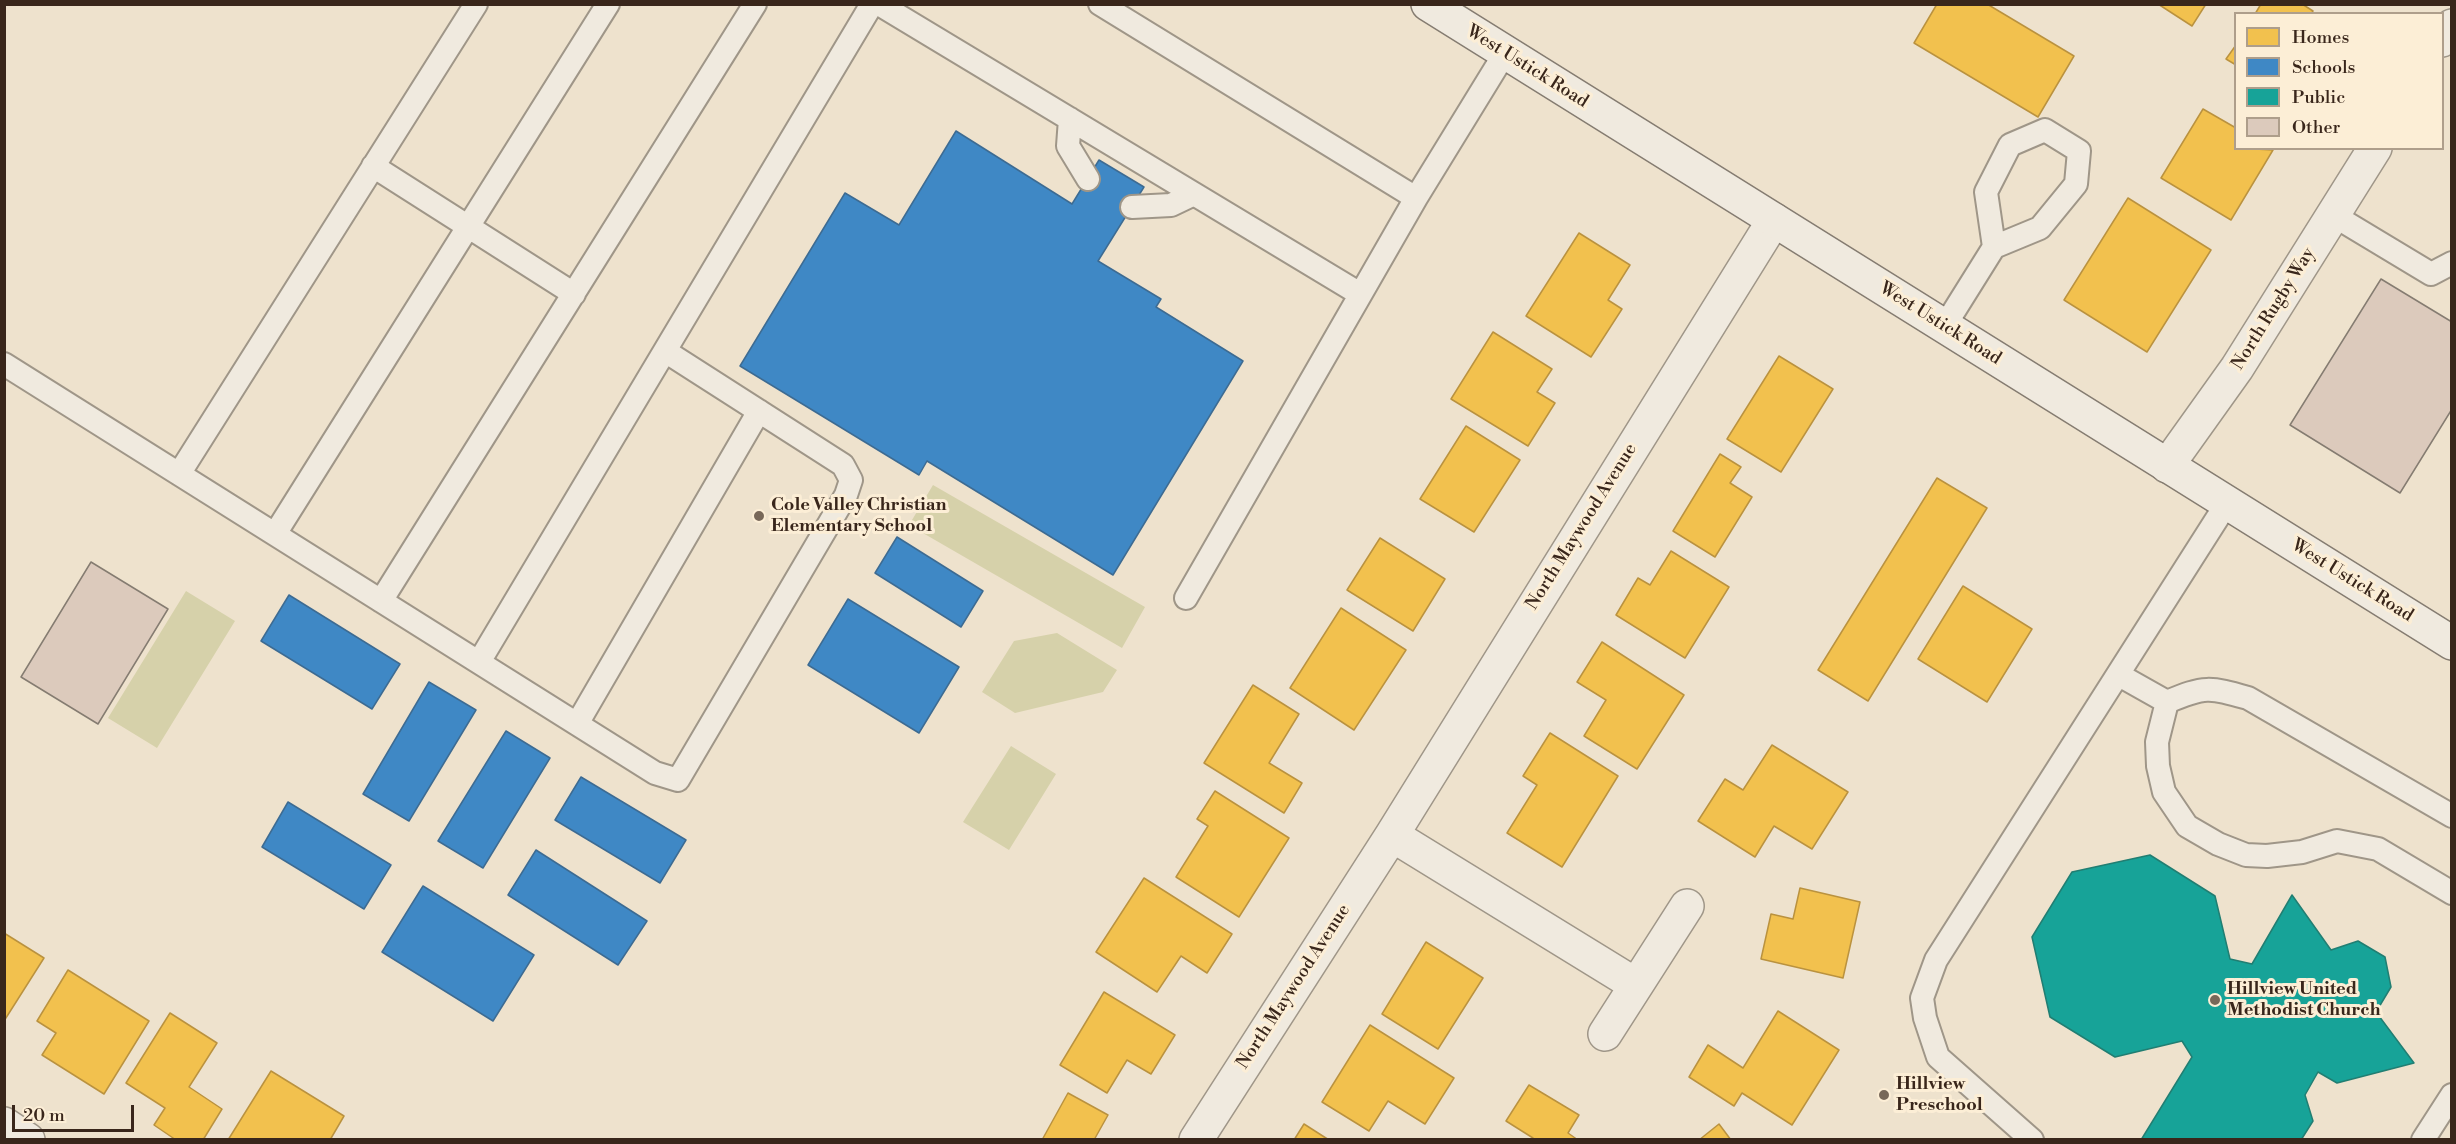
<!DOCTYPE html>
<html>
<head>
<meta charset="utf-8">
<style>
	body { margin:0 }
	#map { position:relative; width:2456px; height:1144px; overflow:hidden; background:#eee2cd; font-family:"Libre Bodoni",serif }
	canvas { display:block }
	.frame { position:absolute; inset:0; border:6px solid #39261b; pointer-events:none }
	.legend { position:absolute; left:2234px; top:12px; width:210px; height:138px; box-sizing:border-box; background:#fceed6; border:2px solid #ae9e8b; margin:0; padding:8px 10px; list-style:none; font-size:18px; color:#39261b }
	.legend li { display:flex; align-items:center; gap:12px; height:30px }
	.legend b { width:30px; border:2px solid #ae9e8b }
	.scale { position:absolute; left:12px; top:1105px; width:122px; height:27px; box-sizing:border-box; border:3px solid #39261b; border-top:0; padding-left:8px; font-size:18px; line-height:21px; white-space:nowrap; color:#39261b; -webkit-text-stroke:4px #fceed6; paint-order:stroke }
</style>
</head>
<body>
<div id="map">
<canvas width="2456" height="1144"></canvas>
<div class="frame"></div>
<ul class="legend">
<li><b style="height:16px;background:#f2c14e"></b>Homes</li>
<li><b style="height:16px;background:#3f88c5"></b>Schools</li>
<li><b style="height:16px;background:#17a398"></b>Public</li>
<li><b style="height:16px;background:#dccabc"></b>Other</li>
</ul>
<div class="scale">20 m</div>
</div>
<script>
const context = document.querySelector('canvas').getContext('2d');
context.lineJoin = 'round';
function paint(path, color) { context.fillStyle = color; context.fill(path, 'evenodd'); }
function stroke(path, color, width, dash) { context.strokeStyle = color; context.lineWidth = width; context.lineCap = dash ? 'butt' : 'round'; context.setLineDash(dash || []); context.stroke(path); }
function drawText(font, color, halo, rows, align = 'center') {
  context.font = font + ' "Libre Bodoni",serif'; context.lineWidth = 6; context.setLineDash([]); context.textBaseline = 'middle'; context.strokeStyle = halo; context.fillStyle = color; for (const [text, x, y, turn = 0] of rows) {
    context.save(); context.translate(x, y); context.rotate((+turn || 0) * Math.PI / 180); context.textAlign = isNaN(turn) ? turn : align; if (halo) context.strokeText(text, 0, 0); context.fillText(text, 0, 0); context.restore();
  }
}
const green = new Path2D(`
	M933 485 1145 607 1122 648 909 525Z
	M186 591 235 621 157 748 108 718Z
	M1057 633 1117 670 1103 692 1015 713 982 692 1014 641Z
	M1011 746 1056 774 1009 850 963 822Z`);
const homes = new Path2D(`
	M1937 4H1987L2074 56 2038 117 1914 43Z
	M2158 4H2206L2192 26Z
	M2261 4H2302L2313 11 2311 14H2255Z
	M2236 45V65L2226 59Z
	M2203 109 2236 128V148L2273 150 2231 220 2161 178Z
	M2128 198 2211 250 2147 352 2064 300Z
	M1579 233 1630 265 1608 300 1622 309 1591 357 1526 316Z
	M1493 332 1552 369 1537 392 1555 403 1528 446 1451 399Z
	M1779 356 1833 389 1781 472 1727 439Z
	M1466 426 1520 460 1474 532 1420 499Z
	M1720 454 1741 467 1730 483 1752 497 1715 557 1673 531Z
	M1937 478 1987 508 1868 701 1818 670Z
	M1380 538 1445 579 1413 631 1347 590Z
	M1671 551 1729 587 1685 658 1616 615 1638 578 1650 585Z
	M1963 586 2032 629 1987 702 1918 659Z
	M1341 608 1406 650 1354 730 1290 688Z
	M1602 642 1684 695 1637 769 1584 736 1606 700 1577 682Z
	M1253 685 1299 714 1269 763 1302 783 1284 813 1204 763Z
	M1550 733 1618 776 1562 867 1507 833 1537 785 1523 776Z
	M1772 745 1848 792 1812 849 1774 826 1755 857 1698 821 1725 779 1743 790Z
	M1215 791 1289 838 1239 917 1176 877 1208 826 1197 819Z
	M1144 878 1232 934 1207 973 1181 956 1157 992 1096 952Z
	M1800 888 1860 902 1843 978 1761 959 1771 914 1793 919Z
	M4 933 44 958 4 1021Z
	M1426 942 1483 978 1438 1049 1382 1014Z
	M68 970 149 1021 104 1094 42 1055 56 1033 37 1021Z
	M1104 992 1175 1035 1151 1074 1127 1060 1107 1093 1060 1065Z
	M1778 1011 1839 1050 1792 1125 1742 1093 1734 1106 1689 1077 1708 1045 1743 1068Z
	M170 1013 217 1043 189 1087 222 1109 203 1140H176L154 1125 165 1108 126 1083Z
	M1370 1025 1454 1078 1425 1124 1388 1101 1369 1131 1322 1102Z
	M271 1071 344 1116 330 1140H228Z
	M1529 1085 1579 1115 1568 1133 1578 1140H1532L1533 1138 1506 1121Z
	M1068 1093 1108 1115 1094 1140H1042Z
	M1304 1124 1329 1140H1294Z
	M1719 1124 1731 1140H1699Z`);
const schools = new Path2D(`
	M956 131 1072 204 1099 160 1144 187 1098 261 1161 299 1156 307 1243 361 1113 575 927 461 919 475 740 366 845 193 899 225Z
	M897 537 983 591 961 627 875 573Z
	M289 595 400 664 372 709 261 641Z
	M848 599 959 667 919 733 808 665Z
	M429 682 476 710 409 821 363 794Z
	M506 731 550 758 483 868 438 841Z
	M581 777 686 840 660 883 555 820Z
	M288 802 391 865 364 909 262 847Z
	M536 850 647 921 618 965 508 895Z
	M423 886 534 955 493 1021 382 952Z`);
const public = new Path2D(`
	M2150 855 2215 896 2230 959 2252 964 2292 895 2331 950 2358 941 2385 957 2391 987 2376 1012 2414 1063 2337 1083 2318 1072 2305 1095 2313 1121 2301 1140H2141L2192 1057 2182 1041 2115 1057 2050 1017 2032 937 2072 872Z`);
const building = new Path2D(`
	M2381 279 2452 322V409L2400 493 2290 425Z
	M91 562 168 609 98 724 21 677Z`);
const lane = new Path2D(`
	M879 4 1360 294
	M1100 4 1416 198
	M1070 119 1068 146 1088 179
	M373 166 574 294
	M1132 207 1171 205 1194 194
	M2333 215 2431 274 2452 263
	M1944 327 1994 247 2040 228 2076 184 2079 151 2045 130 2010 145 1986 192 1994 247
	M4 364 655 773 678 780 846 495 851 480 843 465 665 351
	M179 474 476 4
	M275 534 608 4
	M1186 598 1416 198 1505 53
	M381 601 755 4
	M479 662 872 4
	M2119 675 2167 702C2205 686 2209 687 2248 698L2452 816
	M2167 702 2157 742 2158 766 2164 792 2187 826 2218 844 2246 855 2267 856 2302 852 2337 841 2378 849 2452 893
	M577 724 759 411
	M2032 1140 1938 1057 1925 1018 1922 998 1936 960 2227 503
	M2423 1140 2452 1095`);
const street = new Path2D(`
	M2442 40 2452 26
	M2167 466 2237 368 2375 148
	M1392 835 1636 985
	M1605 1034 1687 906
	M4 1124 28 1140
	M1196 1140 1392 835 1774 220`);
const secondary = new Path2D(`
	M1428 4 2452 643`);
const markers = [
	[759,516,6,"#786859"],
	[2215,1000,6,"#786859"],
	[1884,1095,6,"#786859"]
];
const streetNames = [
	["West Ustick Road",1527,67,32],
	["North Rugby Way",2274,309,-58],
	["West Ustick Road",1940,324,32],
	["North Maywood Avenue",1582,527,-58],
	["West Ustick Road",2352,581,32],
	["North Maywood Avenue",1294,987,-57]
];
const poiNames = [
	["Cole Valley Christian",771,506],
	["Elementary School",771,527],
	["Hillview United",2227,990],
	["Methodist Church",2227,1011],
	["Hillview",1896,1085],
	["Preschool",1896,1106]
];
paint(green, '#d6d1aa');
paint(homes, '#f2c14e');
stroke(homes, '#ba923f', 1.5);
paint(schools, '#3f88c5');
stroke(schools, '#3d6b92', 1.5);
paint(public, '#17a398');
stroke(public, '#217e72', 1.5);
paint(building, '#dccabc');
stroke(building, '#857c71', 1.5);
stroke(lane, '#9f9688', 26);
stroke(street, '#9f9688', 36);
stroke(secondary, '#857c71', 36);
stroke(lane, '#f0eadf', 22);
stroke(street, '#f0eadf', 33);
stroke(secondary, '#f0eadf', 33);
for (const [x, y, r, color] of markers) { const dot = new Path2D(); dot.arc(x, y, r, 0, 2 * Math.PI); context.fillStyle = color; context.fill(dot); stroke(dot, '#fceed6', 2); }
drawText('18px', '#39261b', '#fceed6', streetNames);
drawText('bold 18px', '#39261b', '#fceed6', poiNames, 'left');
</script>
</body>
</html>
